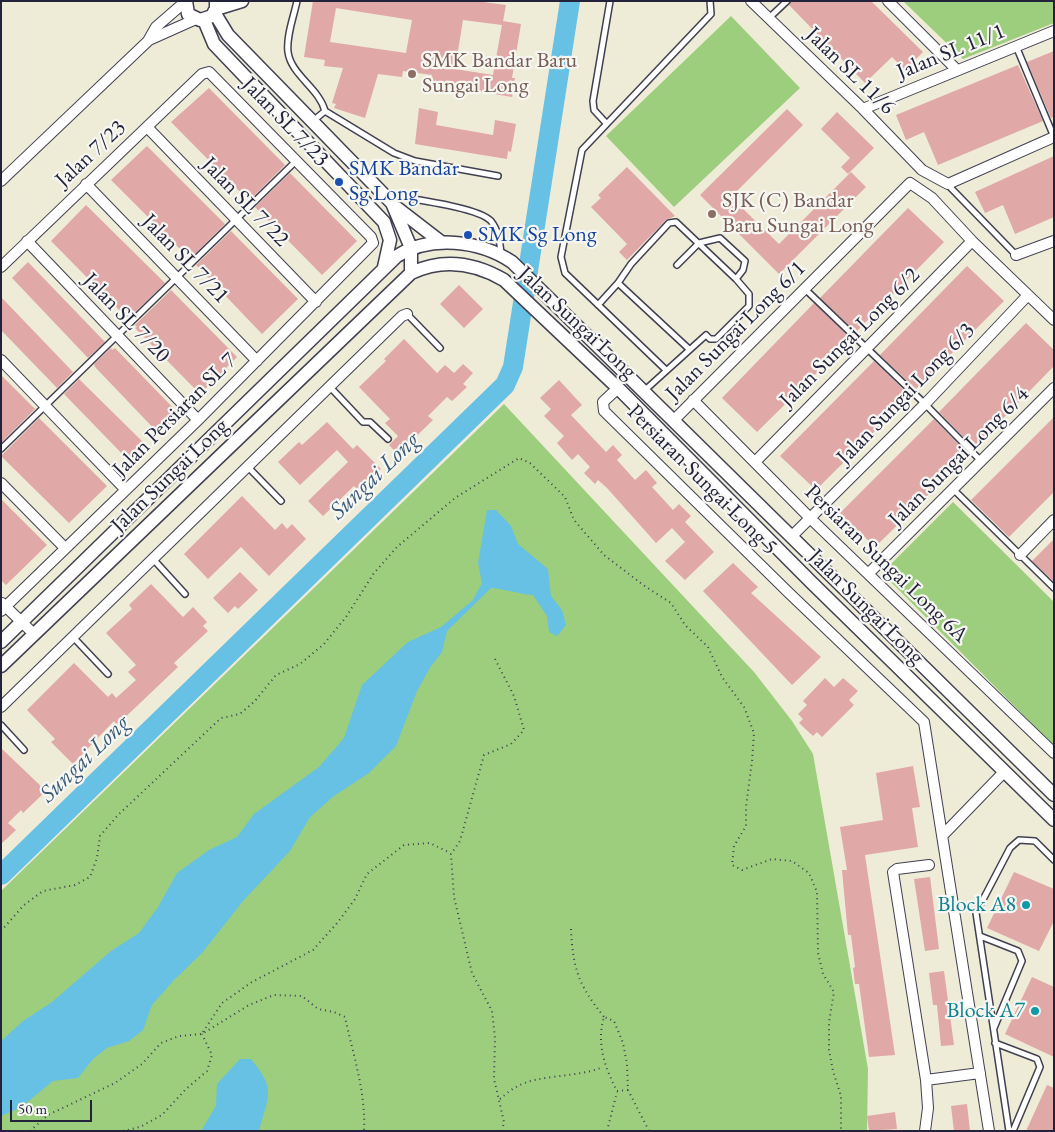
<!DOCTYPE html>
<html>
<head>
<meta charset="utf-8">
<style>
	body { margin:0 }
	#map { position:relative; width:1055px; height:1132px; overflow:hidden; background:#eeebd7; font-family:"EB Garamond",serif }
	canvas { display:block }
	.frame { position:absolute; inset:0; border:2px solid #22223b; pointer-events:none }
	.scale { position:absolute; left:10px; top:1100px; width:82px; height:22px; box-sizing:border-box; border:2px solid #22223b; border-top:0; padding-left:6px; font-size:15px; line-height:18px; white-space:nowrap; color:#22223b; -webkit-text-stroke:4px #f6f6f2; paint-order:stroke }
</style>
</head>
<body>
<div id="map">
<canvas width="1055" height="1132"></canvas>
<div class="frame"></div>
<div class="scale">50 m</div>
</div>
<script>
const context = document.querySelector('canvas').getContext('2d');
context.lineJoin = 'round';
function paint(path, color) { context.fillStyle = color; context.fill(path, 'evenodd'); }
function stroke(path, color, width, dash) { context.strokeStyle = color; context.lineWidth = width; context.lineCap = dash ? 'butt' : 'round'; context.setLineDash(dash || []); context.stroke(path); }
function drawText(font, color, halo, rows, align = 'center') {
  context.font = font + ' "EB Garamond",serif'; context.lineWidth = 4.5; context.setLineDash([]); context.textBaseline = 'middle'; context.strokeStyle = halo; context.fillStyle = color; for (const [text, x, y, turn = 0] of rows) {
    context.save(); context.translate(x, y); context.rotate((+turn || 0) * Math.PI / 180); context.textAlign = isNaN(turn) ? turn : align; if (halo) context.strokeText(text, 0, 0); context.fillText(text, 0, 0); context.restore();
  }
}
const green = new Path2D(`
	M903 1H1054V23L963 59Z
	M731 16 800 88 674 207 606 136Z
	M504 404 754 672 792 721 813 754 868 1069 867 1131H1V891Z
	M953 502 1054 602V746L882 573Z`);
const water = new Path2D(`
	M487 510H496L511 526 518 544 548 569 551 596 562 610 566 625 557 636 549 632 547 616 533 595C518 594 506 589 491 588L447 631 442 652 431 666 417 691 396 746 369 773 334 796 310 817 290 851 243 901 202 953 174 980 152 1005 143 1030 129 1041 107 1048 93 1059 78 1078 53 1081 20 1108 1 1116V1041L23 1021 52 1002 111 951 139 933 158 907 177 873 209 850 237 837 254 814 319 767 344 738 362 685 408 642 441 627 473 600 482 583 478 563Z
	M240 1059H251C277 1091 268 1095 259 1131H201L216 1106 217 1084Z`);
const river = new Path2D(`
	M1 875 505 385 513 367 570 1`);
const building = new Path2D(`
	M313 1H476L506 5 503 21 521 24 512 78H515L512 97 430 83 432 75 403 71 402 77 378 74 365 118 334 108 336 104 332 103 343 68 324 66 325 60 304 57ZM336 8 412 20 406 53 330 42ZM463 20 502 25 493 75 455 69Z
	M791 1H871L923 52 905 70 892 57 865 83 789 5Z
	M1054 51V117L1051 118 1027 62Z
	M1018 65 1043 121 938 165 924 132 906 140 896 115Z
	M209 88 285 165 249 201 171 122Z
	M419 108 438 112 436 125 493 135 495 120 516 124 511 152 508 151 507 159 415 144Z
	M787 109 803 125 731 197 779 244 851 172 866 187 779 274 700 195Z
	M837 112 874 148 848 174 841 167 850 158 821 129Z
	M147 146 225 224 190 259 111 180Z
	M1054 156V217L1015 234 1003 205 985 213 975 192Z
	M627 167 675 216 666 220 627 260 619 252 627 244 591 207 601 198 598 195Z
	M290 173 357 241 322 275 255 207Z
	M86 205 165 283 128 319 51 241Z
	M908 208 944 242 856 332 820 298Z
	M231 231 298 299 262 334 196 265Z
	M28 262 105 342 88 358 12 278Z
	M967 266 1004 301 916 389 880 355Z
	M459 285 483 309 464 328 440 304Z
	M171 290 237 357 200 394 135 328 137 327 135 325Z
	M1 297 73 372 57 388 1 330Z
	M814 303 851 339 757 432 722 398Z
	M1026 323 1054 350V366L974 448 939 412Z
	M404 339 437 373 445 365 454 373 463 364 473 373 463 384 467 387 452 401 447 397 428 416 433 420 398 454 389 445 398 436 385 423 390 419 359 387 386 361 384 359Z
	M111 348 112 350 115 348 181 416 160 435 95 367 94 364Z
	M874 361 910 396 816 490 780 456Z
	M1 375 35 409 1 443Z
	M79 379 149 448 132 464 64 394Z
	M559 380 582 405 571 415 606 452 613 445 622 455 617 460 635 480 646 470 657 483 652 487 673 510 679 504 691 516 685 522 714 552 685 580 665 561 685 542 672 528 656 543 607 488 598 480 595 484 584 473 590 467 578 454 572 460 557 443 564 436 544 416 551 409 540 398Z
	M1054 417V492L1009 537 971 500Z
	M39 418 107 486 69 523 1 456Z
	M934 419 969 455 875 547 840 513Z
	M327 422 353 449 357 445 381 469 357 489 354 486 323 516 308 501 348 462 337 450 300 485 278 462 299 442 302 445Z
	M242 496 275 530 282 523 287 529 292 524 306 539 269 576 241 547 208 579 184 554Z
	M1 499 47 545 6 585 1 580Z
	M1054 539V582L1032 561Z
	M733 563 758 587 751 593 821 657 792 685 703 591Z
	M240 572 258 590 238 609 235 606 228 613 213 598Z
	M151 584 183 617 193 607 207 622 203 626 208 631 174 663 178 667 117 725 114 721 73 764 51 742 55 739 27 710 74 663 108 697 112 693 116 698 136 680 128 672 136 665 106 633 132 609 129 605Z
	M825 678 834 687 843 678 858 691 849 700 854 705 822 737 817 732 813 736 799 723 803 719 798 714 807 705 803 701Z
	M1 748 46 791 23 813 21 810 8 823 16 830 1 844Z
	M913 766 920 807 912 808 918 847 865 855 895 1055 869 1057 859 984H855L853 968 855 967 851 935H848L842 870H847L840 827 883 820 876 773Z
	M1014 872 1054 889V921L1039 951 987 928Z
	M930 877 939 949 925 951 914 879Z
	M944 971 954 1045 941 1046 937 1005H933L929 973Z
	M1032 977 1054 987V1057L1005 1034Z
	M1047 1085 1054 1088V1131H1026Z
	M967 1104 970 1131H954L951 1106Z
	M895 1112 897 1129 869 1131 867 1116Z`);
const path = new Path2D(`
	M495 659 514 696 524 730 511 744 484 755 460 841 451 854 454 897 472 973 492 1011 495 1038 494 1079 504 1122 502 1131
	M571 929C573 969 578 984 604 1017
	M1 931 24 905 43 891 75 885 90 877 97 858 100 836 118 815 221 718 240 714 255 701 276 675 300 664 324 644 346 617 374 573 397 547 455 498 519 458 530 463 565 497 574 520 604 555 646 587 671 603 685 625 708 647 722 677 744 707 754 733 752 761 746 807V826L734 846 732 865 742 870 772 859 792 861 809 873 817 892 818 953 823 974 834 992 829 1022V1050L833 1071 841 1096V1131
	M203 1032 222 1003 252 982 313 950 338 922 355 899 367 874 404 845 430 843 450 853
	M628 1090 617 1091C605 1068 596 1043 604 1017L614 1021 623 1043 627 1064 628 1090 649 1131
	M500 1099C505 1095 510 1090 516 1087 538 1074 577 1078 603 1067
	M30 1131 48 1115 115 1083 142 1064 161 1043 179 1036 202 1034 249 1005 274 995 302 996 318 1009 334 1012 345 1017C353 1055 366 1092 364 1131
	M123 1131 140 1127 162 1115 186 1089 207 1071 212 1055 202 1034
	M607 1131 617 1092`);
const service = new Path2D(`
	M297 1C294 16 286 36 288 52 291 75 319 88 325 111L313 121
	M769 18 787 1
	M1016 46 1054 137
	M325 111 394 153 415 161 498 176
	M606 123 594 110 593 101 610 1
	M948 185 1016 255
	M389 195C410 199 478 207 491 221 499 231 500 243 501 254
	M677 265 699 243 720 238 745 261 743 270 736 279
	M805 289 925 404 981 461
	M598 305 618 283
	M407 314 440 348
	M666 370 565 273 561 257 582 150 711 14 710 1
	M330 387 363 422H370L388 439
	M644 391 706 335 710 339H716L749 306V294L736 279 676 222 669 223 631 264 618 283 689 349
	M1 449 296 161
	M247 466 281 501
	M953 489 1054 588
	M154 560 185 594
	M73 637 108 674
	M1 725 24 750
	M980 936 1018 951 1022 961 994 1028
	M995 1043 1037 1059 1040 1067 1013 1131
	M1009 1131 976 913 1010 848 1019 840 1035 841 1054 860`);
const minor = new Path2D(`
	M751 1 863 109 922 170 948 184 1054 137
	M888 1 957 70
	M149 40 196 19
	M863 109 1054 31
	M147 127 316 302
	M1 181 148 41 156 27 186 1
	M86 184 257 361
	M27 241 198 420
	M1016 255 1054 241
	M1 267 202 74 209 72 371 237 373 243 198 420 1 611
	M1 360 126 490
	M618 388 603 402 604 411 789 593 924 722 989 1131
	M693 400 810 518 1054 753
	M673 421 910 183 932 198 972 241 1054 320
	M755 462 972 241
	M1 483 65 548
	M791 537 925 404 1028 295
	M1020 555 1054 520
	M869 573 1054 388
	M2 603 34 634
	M1 707 402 316 407 314
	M943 835 1004 772
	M926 1080 980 1073
	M925 1131 928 1108 926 1080 893 872 897 869 929 865`);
const tertiary = new Path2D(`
	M186 1 188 14 200 20 212 16 216 9V1
	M216 9 242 1
	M214 12 228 35 392 203 411 248V273
	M204 20 214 44 384 222 390 240 384 267
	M397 208 441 242
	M1 642 397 256C431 235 479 240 512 262L1054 795
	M1 666 411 273C443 258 475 263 504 280L618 388 811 582 1054 820`);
const markers = [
	[412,74,5,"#8d6e63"],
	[339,182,5,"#1a4fb4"],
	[712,214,5,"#8d6e63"],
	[468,235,5,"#1a4fb4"],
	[1026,905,5,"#0f9aa8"],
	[1035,1011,5,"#0f9aa8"]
];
const streetNames = [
	["Jalan SL 11/1",951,52,-22],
	["Jalan SL 11/6",850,71,44],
	["Jalan SL 7/23",285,122,46],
	["Jalan 7/23",91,154,-43],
	["Jalan SL 7/22",245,202,46],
	["Jalan SL 7/21",185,259,46],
	["Jalan SL 7/20",126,318,46],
	["Jalan Sungai Long",577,323,43],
	["Jalan Sungai Long 6/1",736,331,-45],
	["Jalan Sungai Long 6/2",850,338,-45],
	["Jalan Sungai Long 6/3",906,394,-46],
	["Jalan Persiaran SL 7",175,415,-45],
	["Jalan Sungai Long 6/4",959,457,-45],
	["Jalan Sungai Long",170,476,-44],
	["Persiaran Sungai Long 5",702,480,45],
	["Persiaran Sungai Long 6A",886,564,44],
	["Jalan Sungai Long",866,607,45]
];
const educationNames = [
	["SMK Bandar Baru",422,61],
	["Sungai Long",422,86],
	["SJK (C) Bandar",722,201],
	["Baru Sungai Long",722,226]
];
const transitNames = [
	["SMK Bandar",349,169],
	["Sg Long",349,194],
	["SMK Sg Long",478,235]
];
const cultureNames = [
	["Block A8",1016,905],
	["Block A7",1025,1011]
];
const waterNames = [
	["Sungai Long",375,476,-44],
	["Sungai Long",85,759,-44]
];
paint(green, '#9dce7d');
paint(water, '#66c1e4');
stroke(river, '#66c1e4', 20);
paint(building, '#e0a8a7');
stroke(service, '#414052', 8);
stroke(minor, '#414052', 12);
stroke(tertiary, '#414052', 15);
stroke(path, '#414052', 2, [1, 4]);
stroke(service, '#fff', 5);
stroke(minor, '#fff', 10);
stroke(tertiary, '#fff', 12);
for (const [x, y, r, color] of markers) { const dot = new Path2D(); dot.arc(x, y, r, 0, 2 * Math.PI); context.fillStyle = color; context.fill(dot); stroke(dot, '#f6f6f2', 2); }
drawText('22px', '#22223b', '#f6f6f2', streetNames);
drawText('22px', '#785e54', '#f6f6f2', educationNames, 'left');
drawText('22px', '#164399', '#f6f6f2', transitNames, 'left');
drawText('22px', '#0d838f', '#f6f6f2', cultureNames, 'right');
drawText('italic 24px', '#3a5a76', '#f6f6f2', waterNames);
</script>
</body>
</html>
